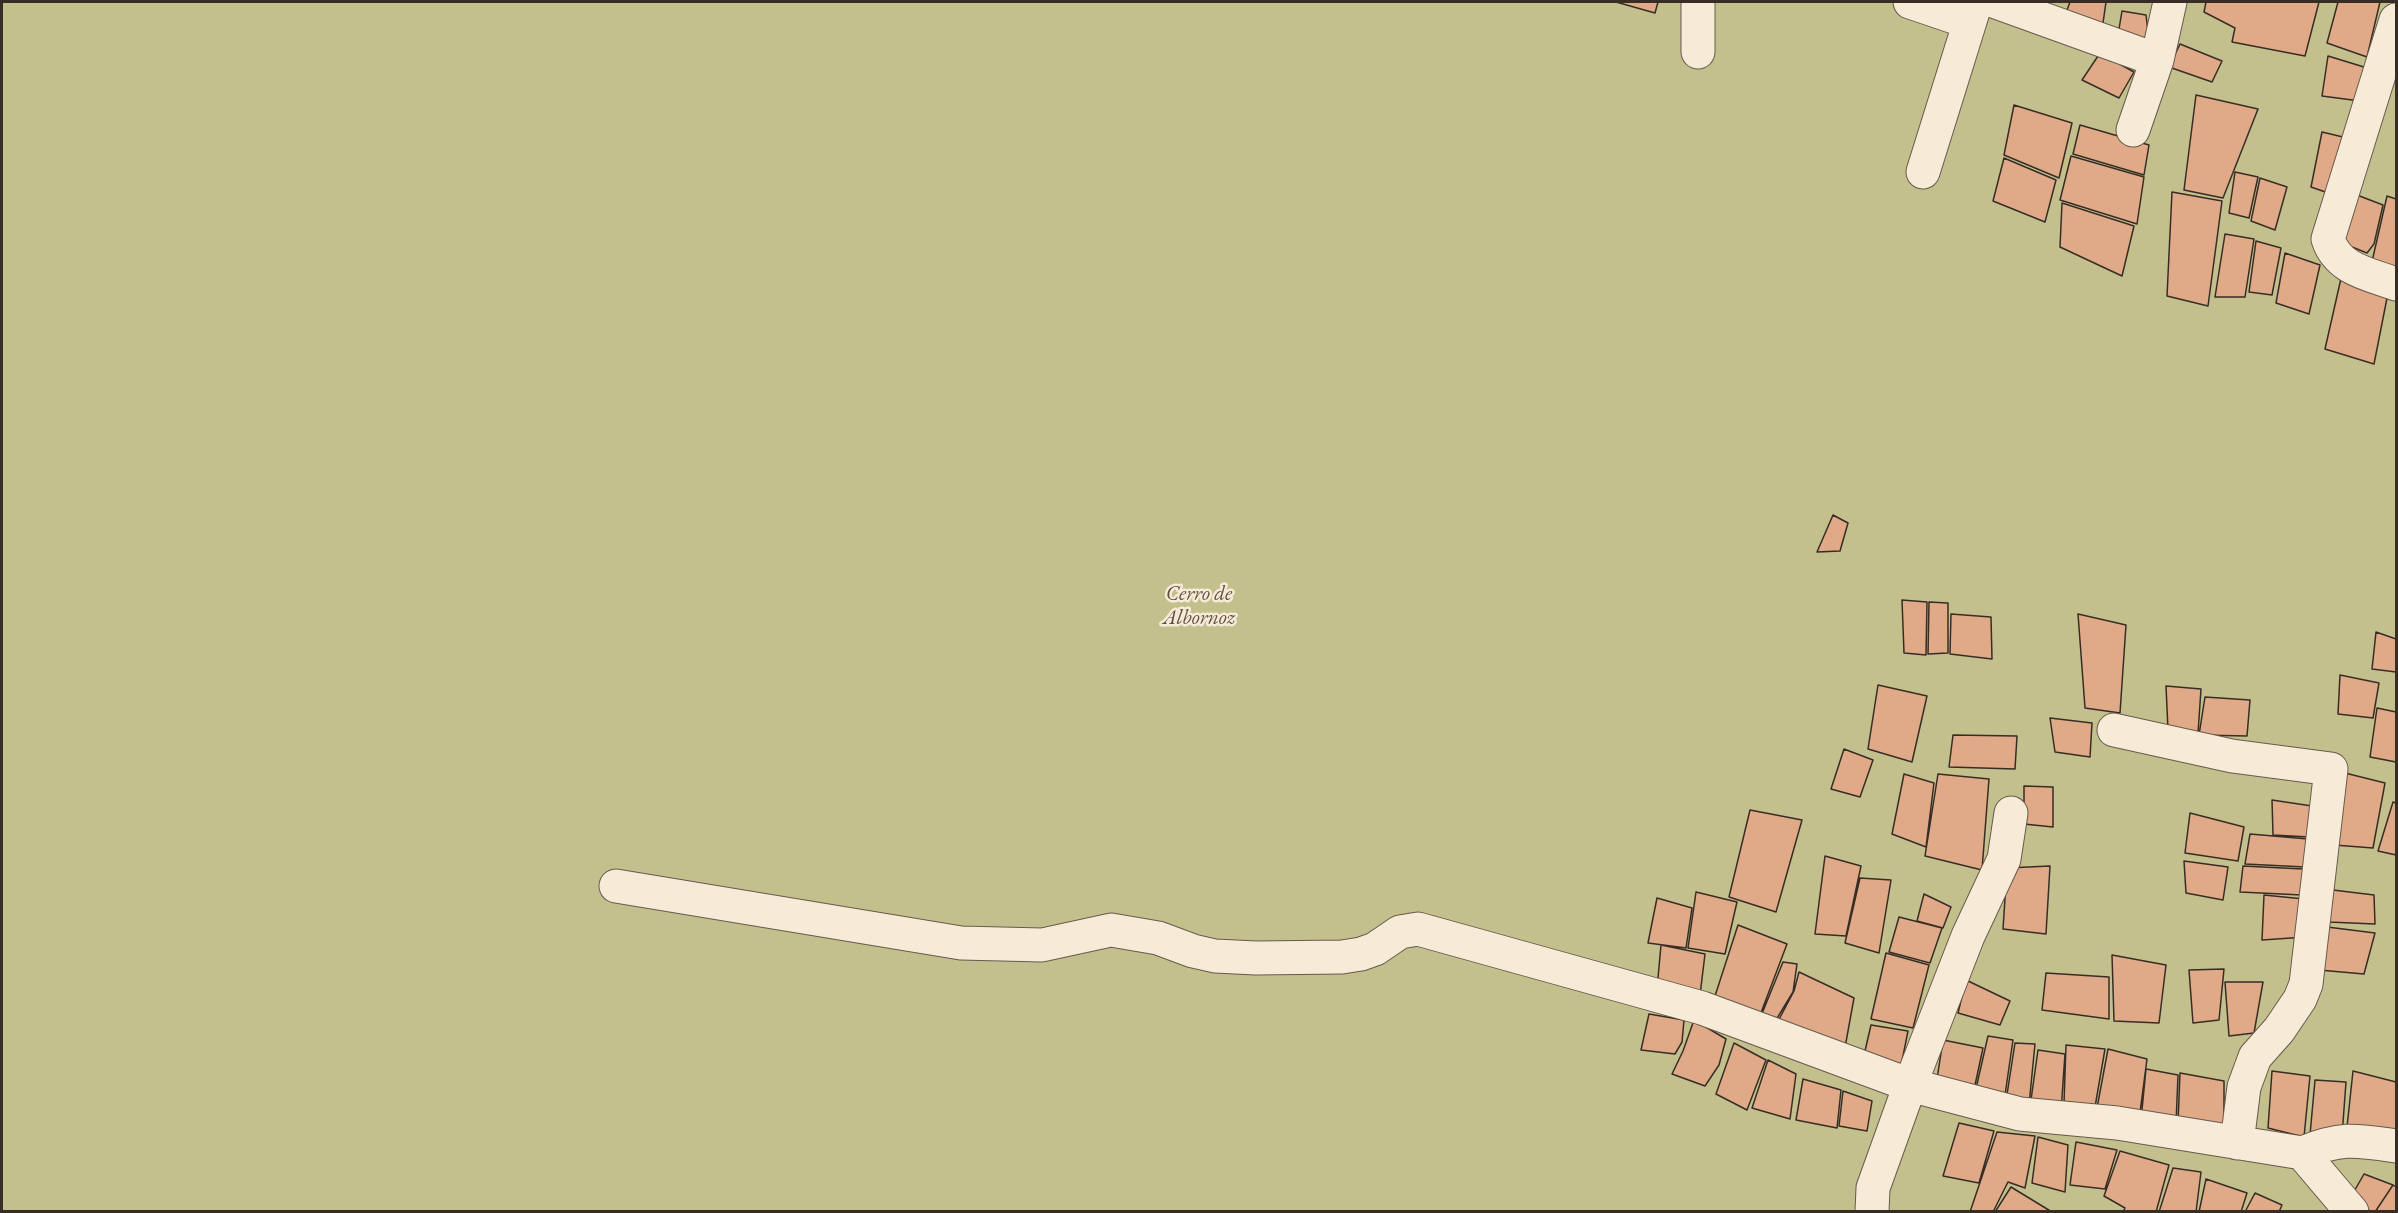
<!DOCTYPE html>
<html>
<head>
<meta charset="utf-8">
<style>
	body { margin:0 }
	#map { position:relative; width:2398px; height:1213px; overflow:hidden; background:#f2e0c3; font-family:"EB Garamond",serif }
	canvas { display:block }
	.frame { position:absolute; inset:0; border:3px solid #382d25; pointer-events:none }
</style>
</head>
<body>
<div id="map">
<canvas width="2398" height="1213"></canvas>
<div class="frame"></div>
</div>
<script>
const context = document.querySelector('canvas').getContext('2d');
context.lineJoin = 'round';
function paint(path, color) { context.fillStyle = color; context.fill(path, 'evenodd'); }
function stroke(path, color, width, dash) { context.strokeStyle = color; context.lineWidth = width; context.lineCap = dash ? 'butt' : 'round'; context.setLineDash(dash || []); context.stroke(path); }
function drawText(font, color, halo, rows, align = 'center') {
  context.font = font + ' "EB Garamond",serif'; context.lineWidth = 5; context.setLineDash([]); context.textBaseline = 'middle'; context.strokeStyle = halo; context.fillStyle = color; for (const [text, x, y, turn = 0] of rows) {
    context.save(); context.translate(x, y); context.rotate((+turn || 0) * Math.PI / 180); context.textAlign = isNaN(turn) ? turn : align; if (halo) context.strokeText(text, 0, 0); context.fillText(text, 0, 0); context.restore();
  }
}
const green = new Path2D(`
	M2 2H2396V1211H2Z`);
const building = new Path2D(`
	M1616 2H1658L1655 13Z
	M2070 2H2106L2102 30 2063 21Z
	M2206 2H2319L2305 56 2232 42 2235 28 2204 12Z
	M2338 2H2380L2367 57 2327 43Z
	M2122 11 2146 15 2149 40 2118 35Z
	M2180 44 2222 61 2212 82 2169 67Z
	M2100 53 2134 72 2119 98 2082 80Z
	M2328 56 2364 67 2360 101 2322 96Z
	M2196 95 2258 109 2223 198 2184 190Z
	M2014 105 2072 123 2059 178 2004 155Z
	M2080 125 2149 145 2144 175 2073 154Z
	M2322 132 2343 137 2334 195 2311 187Z
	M2071 156 2144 177 2137 224 2060 200Z
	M2004 158 2056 180 2045 222 1993 201Z
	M2235 172 2258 177 2249 218 2229 213Z
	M2260 178 2287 187 2275 230 2251 221Z
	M2172 192 2222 201 2208 306 2167 296Z
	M2357 195 2383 205 2374 244 2367 253 2342 243Z
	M2387 196 2396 199V277L2371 266Z
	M2062 203 2134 226 2122 276 2060 247Z
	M2225 234 2254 239 2245 297H2215Z
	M2256 241 2281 248 2272 295 2249 292Z
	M2285 253 2320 265 2309 314 2276 303Z
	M2342 274 2388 293 2374 364 2325 349Z
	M1833 515 1848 523 1840 551 1817 552Z
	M1902 600 1927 602 1926 655 1904 653Z
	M1929 602 1948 603V653L1928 654Z
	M1951 614 1991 617 1992 659 1950 654Z
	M2078 614 2126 625 2120 713 2085 708Z
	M2376 632 2396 639V672L2372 669Z
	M2340 675 2379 683 2373 718 2338 714Z
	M1878 685 1927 696 1912 762 1868 749Z
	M2166 686 2201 689 2198 733 2168 730Z
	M2205 697 2250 700 2247 736 2199 735Z
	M2377 708 2396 712V762L2370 757Z
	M2050 718 2092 723 2090 757 2055 752Z
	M1953 735 2017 736 2015 769 1949 767Z
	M1844 749 1873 760 1860 797 1831 789Z
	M2337 771 2385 783 2373 848 2334 845Z
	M1904 774 1934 783 1926 847 1892 834Z
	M1938 774 1989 779 1982 870 1925 856Z
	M2024 786 2053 787V827L2024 824Z
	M2272 800 2312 806 2309 837 2273 835Z
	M2393 802 2396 803V855L2378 851Z
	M1750 810 1802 820 1776 912 1729 897Z
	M2190 813 2244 827 2238 861 2185 853Z
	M2250 834 2308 839 2305 867 2245 864Z
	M1825 856 1861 866 1846 936 1815 934Z
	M2184 861 2228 867 2223 900 2186 893Z
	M2050 866 2046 934 2003 929 2007 868Z
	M2243 866 2303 869 2302 895 2240 892Z
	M1860 878 1891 880 1879 953 1845 943Z
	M2333 890 2374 895 2375 924 2328 922Z
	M1696 892 1737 902 1725 954 1688 948Z
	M1924 894 1951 907 1943 928 1917 921Z
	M2264 895 2304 899 2306 937 2262 940Z
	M1657 898 1692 908 1686 948 1648 943Z
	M1899 917 1942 928 1930 963 1889 952Z
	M1738 925 1787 944 1759 1018 1715 996Z
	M2327 927 2375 933 2364 974 2319 970Z
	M1661 945 1705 954 1700 995 1657 989Z
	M1886 953 1929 965 1913 1028 1871 1019Z
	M2112 955 2166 965 2159 1023 2114 1021Z
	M1783 962 1797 964 1793 992 1776 1020 1761 1016Z
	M2224 969 2219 1020 2193 1023 2189 970Z
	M1799 972 1854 998 1844 1053 1775 1027 1794 991Z
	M2046 973 2109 977V1019L2042 1010Z
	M1966 980 2010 1001 2000 1025 1958 1013Z
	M2225 982H2263L2254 1033 2229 1036Z
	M1649 1014 1684 1020 1682 1042 1675 1054 1641 1050Z
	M1694 1020 1726 1039 1719 1065 1705 1086 1672 1074 1683 1051Z
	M1871 1025 1908 1031 1899 1076 1862 1064Z
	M1988 1036 2013 1040 2005 1095 1975 1093Z
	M1943 1040 1983 1048 1975 1085 1937 1079Z
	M1734 1043 1766 1060 1747 1110 1716 1094Z
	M2015 1043 2035 1044 2029 1105 2006 1101Z
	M2066 1045 2105 1049 2095 1107 2064 1103Z
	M2108 1049 2147 1059 2139 1120 2097 1108Z
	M2038 1050 2065 1054 2061 1111 2030 1107Z
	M1768 1060 1796 1074 1790 1119 1752 1108Z
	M2146 1069 2178 1075 2176 1124 2141 1120Z
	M2272 1071 2310 1076 2304 1137 2268 1128Z
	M2353 1071 2396 1082V1130L2347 1127Z
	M2180 1073 2224 1081V1131L2178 1123Z
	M1803 1079 1841 1090 1837 1128 1796 1120Z
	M2315 1080 2346 1082 2342 1136 2310 1135Z
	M1843 1091 1872 1101 1867 1131 1839 1126Z
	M1959 1123 1994 1131 1979 1183 1943 1176Z
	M1997 1132 2035 1136 2025 1188 2008 1182 1993 1212H1970Z
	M2038 1137 2068 1145 2065 1192 2032 1183Z
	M2076 1142 2117 1150 2105 1189 2070 1185Z
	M2120 1151 2169 1165 2156 1212H2123L2125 1208 2104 1196Z
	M2173 1168 2201 1172 2196 1212H2159Z
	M2364 1174 2393 1185 2375 1212H2371L2352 1195Z
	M2206 1179 2247 1193 2241 1212H2199Z
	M2393 1185 2396 1187V1212H2375Z
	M2011 1187 2052 1212H1995Z
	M2255 1193 2282 1205 2279 1212H2245Z`);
const street = new Path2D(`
	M1698 2V52
	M1910 2 1969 22
	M1996 2 2157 60
	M2396 20 2328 239C2338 270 2369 274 2396 284
	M2133 130 2157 60 2170 2
	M1923 172 1976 2
	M2114 730 2232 756 2331 769 2306 984 2300 999 2279 1030 2255 1057 2244 1087 2237 1143
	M616 886 961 943 1042 945 1111 930 1158 938 1193 951 1215 956 1256 958 1342 957 1361 954 1375 949 1400 932 1418 929 1702 1008 1910 1085 2020 1114 2117 1123 2302 1153 2352 1212
	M2302 1153C2342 1137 2355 1140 2396 1146
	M1872 1212 1873 1188 1910 1085 1968 936 2004 859 2011 813`);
const parkNames = [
	["Cerro de",1199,594],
	["Albornoz",1199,618]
];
paint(green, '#c3c08e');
paint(building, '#e0aa88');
stroke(building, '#382d25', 1.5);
stroke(street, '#665a4c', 35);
stroke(street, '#f7ebd8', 33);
drawText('italic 21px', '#5b523f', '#f7ebd8', parkNames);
</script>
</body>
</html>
